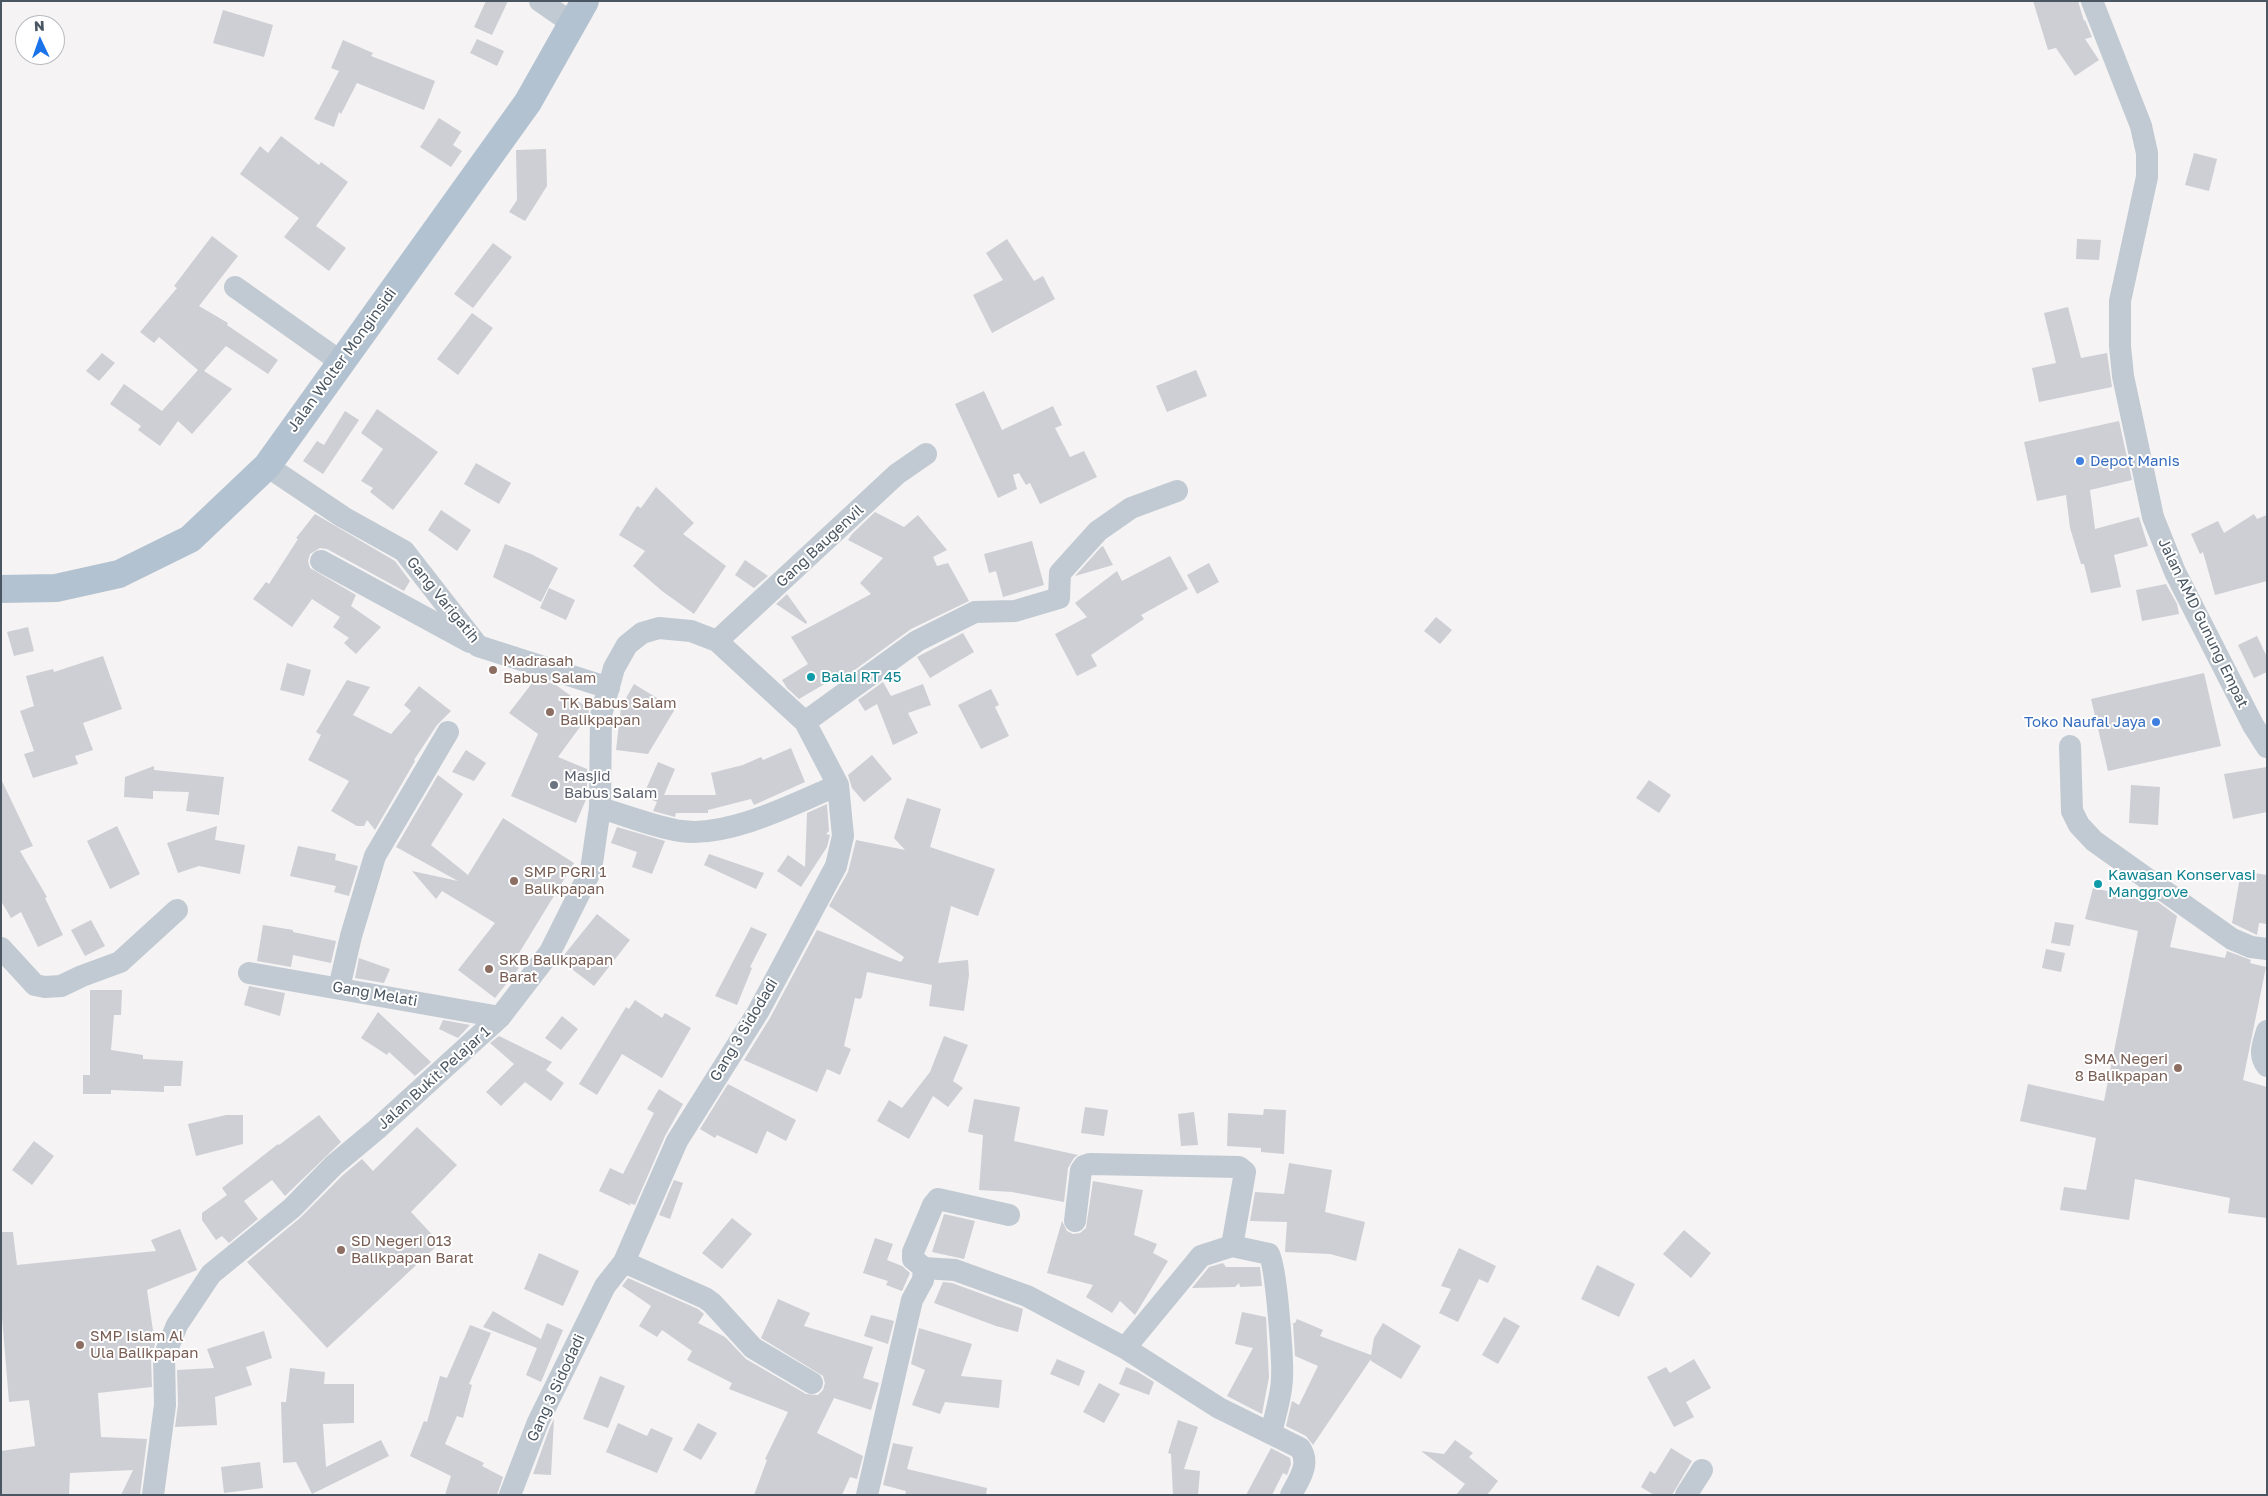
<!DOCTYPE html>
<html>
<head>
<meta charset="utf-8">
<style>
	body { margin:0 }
	#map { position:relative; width:2268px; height:1496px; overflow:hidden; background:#f5f3f3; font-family:"Golos Text",sans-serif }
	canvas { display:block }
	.frame { position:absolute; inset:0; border:2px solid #4a5661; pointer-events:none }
	.north { position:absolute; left:15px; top:15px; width:50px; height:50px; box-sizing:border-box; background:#fff; border:1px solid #b7bbc0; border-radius:50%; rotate:357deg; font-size:14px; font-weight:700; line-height:20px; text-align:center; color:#4a5661 }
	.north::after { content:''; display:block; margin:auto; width:18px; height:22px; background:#1a73e8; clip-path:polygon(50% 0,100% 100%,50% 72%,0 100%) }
</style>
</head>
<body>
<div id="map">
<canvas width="2268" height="1496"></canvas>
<div class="frame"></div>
<div class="north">N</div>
</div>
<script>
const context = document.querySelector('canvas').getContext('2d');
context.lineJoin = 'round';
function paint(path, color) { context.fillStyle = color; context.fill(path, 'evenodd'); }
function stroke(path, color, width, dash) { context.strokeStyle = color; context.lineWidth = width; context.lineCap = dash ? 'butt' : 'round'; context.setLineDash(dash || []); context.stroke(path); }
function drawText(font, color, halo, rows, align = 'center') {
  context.font = font + ' "Golos Text",sans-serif'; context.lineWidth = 4; context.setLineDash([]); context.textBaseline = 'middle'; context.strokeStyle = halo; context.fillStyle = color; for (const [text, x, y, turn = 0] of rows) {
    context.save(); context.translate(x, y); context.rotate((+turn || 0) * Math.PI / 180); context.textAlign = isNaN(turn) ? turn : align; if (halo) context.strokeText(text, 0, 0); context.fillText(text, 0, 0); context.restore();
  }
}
const building = new Path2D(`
	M486 1H508L492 35 474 27Z
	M2033 1H2078L2084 21 2085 20 2092 37 2085 39 2099 60 2075 76 2056 48 2048 50Z
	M223 10 273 25 264 57 213 43Z
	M477 39 504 51 497 66 470 53Z
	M343 40 373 53 371 56 435 81 424 110 357 83 341 114 339 112 334 127 314 119 339 71 331 68Z
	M439 118 461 132 453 145 462 151 451 167 420 147Z
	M281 136 319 165 321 162 348 182 316 226 346 248 329 271 284 237 299 218 240 174 260 146 268 153Z
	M546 149 547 186 525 221 509 212 517 200 516 150Z
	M2194 153 2217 159 2209 191 2185 185Z
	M212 236 238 256 199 306 228 323 227 325 278 360 268 374 226 346 204 371 232 389 192 434 178 421 160 446 138 430 141 426 110 404 124 384 162 411 198 370 159 337 154 343 140 332 177 288 174 286Z
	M1007 239 1034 281 1043 276 1055 299 992 333 973 295 1003 280 986 253Z
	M2077 239 2101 240 2099 260 2076 259Z
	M493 243 512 257 473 308 454 294Z
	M2068 307 2081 358 2107 353 2112 387 2039 402 2032 368 2056 363 2044 313Z
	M472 313 493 328 458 375 437 359Z
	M102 353 115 363 99 381 86 371Z
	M1196 370 1207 396 1167 412 1156 386Z
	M984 391 1002 430 1053 406 1062 425 1055 428 1070 457 1084 451 1097 477 1040 504 1030 483 1026 485 1019 473 1013 475 1017 489 998 498 955 404Z
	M377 409 438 452 393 510 370 492 373 488 361 481 383 449 361 433Z
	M345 411 359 420 323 474 303 461 317 441 324 445Z
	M2119 421 2132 480 2090 490 2095 529 2139 517 2148 546 2114 555 2121 587 2091 593 2084 564H2081L2070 528 2066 495 2037 501 2024 442Z
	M476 463 511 483 499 504 464 484Z
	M656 487 694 523 683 534 726 566 694 614 662 591 633 566 645 551 619 535 637 506 641 508Z
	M441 510 471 530 457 551 428 530Z
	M875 512 904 527 918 515 947 550 933 557 937 566 948 563 969 601 911 629 845 677 843 673 799 699 787 688 782 680 808 664 791 637 871 594 860 583 883 558 848 540 852 534Z
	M315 514 395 561 410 581 404 591 327 549 320 548 310 554 308 561 310 568 356 595 351 606 381 627 356 654 344 643 349 638 333 627 340 617 312 599 292 627 253 599 266 582 269 584 298 539 296 538Z
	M2254 514 2257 519 2267 515V581L2215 595 2203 552 2200 554 2191 534 2218 521 2224 533Z
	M1032 541 1044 585 1003 597 996 571 989 573 984 554Z
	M505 544 531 554 558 568 541 602 493 577Z
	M1103 546 1113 565 1075 576 1101 547Z
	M1170 556 1188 589 1141 615 1144 619 1091 655 1097 666 1077 676 1055 634 1087 617 1075 603 1117 571 1122 581Z
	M745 560 768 576 754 588 735 575Z
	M1209 563 1219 582 1197 594 1187 575Z
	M2166 584 2177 604 2179 614 2142 621 2136 590Z
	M549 588 575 600 566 620 540 608Z
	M787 594 807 622 806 624 776 604Z
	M1436 617 1452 630 1440 644 1424 631Z
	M28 627 34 651 14 656 7 632Z
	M963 633 974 652 930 678 917 657Z
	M2257 636 2267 657V672L2254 678 2238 645Z
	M103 656 122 709 83 723 93 750 75 756 78 764 33 778 24 754 34 751 20 711 34 706 26 676 53 669 54 672Z
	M287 663 311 670 304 696 280 690Z
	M2204 673 2221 746 2108 771 2091 699Z
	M536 678 556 685 589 709 588 716 558 757 587 769V797L576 823 511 796 538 734 509 713Z
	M347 680 370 687 353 715 391 734 411 711 404 705 419 686 451 711 437 725 414 760 415 761 375 830 367 820 364 826H357L331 811 349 781 308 760 321 735 316 732Z
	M883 682 891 696 923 684 931 705 908 713 918 733 893 745 877 704 865 711 858 700Z
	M634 684 675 709 648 754 616 750 621 707Z
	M991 689 999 705 995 707 1009 736 981 749 958 705Z
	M791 748 805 782 754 805 751 799 708 810V813H676L675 817 653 811 657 802 643 796 658 762 675 769 664 795H716L711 773 743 765 761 757 763 760Z
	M466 750 486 763 474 781 452 772Z
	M872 755 892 779 864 802 852 788 848 775Z
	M154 766V770L224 777 219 815 186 811 189 792 153 791V799L124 797 125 777Z
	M2267 767V812L2233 819 2224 774Z
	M438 775 463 794 431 845 468 875 503 818 574 863 513 963 519 968 495 998 458 970 495 923 442 891 436 899 412 871 458 881 396 847Z
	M1 779 33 846 20 851 47 897 45 898 63 935 38 947 21 912 11 918 1 901Z
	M1649 780 1671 795 1659 813 1636 798Z
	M2131 785 2160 787 2158 825 2129 823Z
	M907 798 941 809 930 847 995 869 978 916 951 906 938 963 968 960 969 975 964 1011 929 1006 932 985 867 972 862 997 860 999 855 998 844 1046 851 1049 840 1075 827 1069 817 1092 744 1060 770 1018 817 930 901 962 904 957 829 906 848 872 856 840 905 850 894 838Z
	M827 804 829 831 826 834 830 835 827 847 801 887 777 871 788 855 805 867 807 813Z
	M117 826 140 874 110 889 87 841Z
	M217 826 215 840 245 845 240 874 199 866 178 873 167 843Z
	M617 827 665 841 652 874 632 867 637 852 611 843Z
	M298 846 336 854 335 860 358 866 349 896 334 892 336 886 290 876Z
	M709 854 764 873 756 889 704 865Z
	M2241 871 2267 875V924L2259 923 2257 935 2232 923Z
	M2093 888 2158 902 2177 916 2170 947 2225 958 2227 951 2251 960 2250 963 2266 967 2243 1080 2267 1087V1218L2228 1213 2230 1198 2135 1179 2129 1220 2060 1210 2064 1187 2086 1190 2096 1138 2020 1121 2028 1084 2104 1101 2138 931 2085 919Z
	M597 914 630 940 594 986 560 960Z
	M91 920 105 946 85 956 71 930Z
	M2055 922 2074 925 2070 946 2051 943Z
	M263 925 293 930V932L336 941 331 963 293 955 291 967 257 961Z
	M751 927 767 934 750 967 752 968 737 1005 715 996Z
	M2046 949 2065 953 2061 972 2042 968Z
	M359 958 390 969 384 983 355 978Z
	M249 986 285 993 280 1016 244 1005Z
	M90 990H122L121 1015H114L111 1050 143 1055V1059L183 1061 181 1086H164V1092L111 1090V1094H83V1075H90Z
	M635 1000 662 1018 665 1013 691 1028 662 1078 622 1054 597 1095 579 1084 626 1007 629 1009Z
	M378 1012 431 1062 415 1076 389 1052 387 1055 361 1038Z
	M562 1016 578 1029 561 1050 545 1038Z
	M443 1020 470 1025 458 1038 439 1029Z
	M499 1036 552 1062 546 1070 564 1083 551 1101 525 1082 501 1106 486 1092 514 1064 490 1043Z
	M944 1036 968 1045 953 1081 963 1088 948 1107 933 1096 909 1139 877 1121 889 1100 902 1108 930 1072Z
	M728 1084 796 1120 786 1141 767 1131 757 1154 717 1135 715 1138 700 1129Z
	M659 1089 683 1104 665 1136 635 1205 629 1203 631 1206 599 1191 610 1168 623 1174 654 1113 647 1109Z
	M974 1099 1020 1107 1014 1141 1078 1155 1074 1158 1068 1168 1064 1202 1012 1192 979 1190 983 1135 968 1132Z
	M1085 1107 1108 1110 1104 1136 1081 1133Z
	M1264 1109 1286 1110 1284 1154 1261 1152V1148L1227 1146 1228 1113 1263 1115Z
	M1194 1112 1198 1145 1181 1146 1178 1114Z
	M226 1115H243V1144L196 1156 188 1124Z
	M319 1115 341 1142 285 1196 272 1180 244 1201 258 1219 229 1243 222 1236 216 1240 202 1220V1213L227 1195 222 1188 278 1144 279 1145Z
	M417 1127 457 1165 411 1212 440 1243 327 1348 247 1262 300 1218 343 1175 362 1159 373 1171Z
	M34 1141 54 1156 32 1185 12 1170Z
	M1289 1163 1332 1170 1325 1212 1365 1222 1356 1261 1330 1254 1285 1252 1287 1222 1250 1221 1255 1192 1284 1194Z
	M674 1180 683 1183 670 1219 659 1215Z
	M1093 1181 1143 1190 1134 1235 1157 1244 1153 1253 1168 1261 1135 1315 1120 1301 1112 1313 1086 1297 1093 1285 1047 1273 1062 1221 1067 1231 1073 1234 1080 1233 1086 1228Z
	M944 1214 975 1221 964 1259 932 1252Z
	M732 1218 752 1234 722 1269 702 1253Z
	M180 1229 197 1270 147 1290 155 1344 151 1357 152 1387 98 1393 101 1437 147 1439 140 1495H121L133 1470 70 1473 69 1495H1V1451L35 1446 29 1400 9 1402 1 1305V1232H13L17 1265 156 1251 151 1240Z
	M1684 1230 1711 1253 1691 1278 1663 1254Z
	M875 1238 893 1244 887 1260 902 1266 910 1273 902 1291 886 1285 888 1281 863 1273Z
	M1459 1248 1496 1266 1488 1283 1479 1279 1458 1322 1439 1313 1451 1289 1441 1286Z
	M539 1253 579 1271 563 1306 524 1289Z
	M1223 1263 1226 1267H1260L1262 1286 1240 1287 1239 1283 1235 1287 1192 1288 1209 1267Z
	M1597 1265 1635 1284 1619 1317 1581 1299Z
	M628 1278 698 1309 704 1314 698 1323 725 1337 746 1359 806 1394 818 1395 823 1390 825 1383 823 1376 761 1338 778 1299 810 1313 804 1326 873 1347 863 1378 879 1383 871 1410 834 1398 817 1433 863 1456 857 1479 850 1477 842 1495H754L767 1460 765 1459 788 1412 729 1389 732 1383 687 1360 692 1351 662 1330 657 1337 639 1326 651 1306 622 1286Z
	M943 1282 952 1283 1023 1309 1018 1332 996 1326 934 1303Z
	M493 1311 541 1339 547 1323 563 1330 541 1382 526 1375 537 1348 483 1327Z
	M1242 1312 1266 1317 1269 1377 1262 1414 1227 1396 1253 1348 1235 1344Z
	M871 1315 894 1321 888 1344 864 1336Z
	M1504 1317 1520 1326 1498 1364 1482 1355Z
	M1297 1319 1323 1330 1320 1336 1371 1355 1374 1338 1383 1323 1421 1346 1401 1379 1371 1361V1359L1313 1445 1306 1436 1286 1426 1292 1401 1299 1405 1318 1366 1295 1356 1293 1323H1295Z
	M470 1325 491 1333 469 1384 472 1385 463 1418 457 1416 445 1444 484 1463 482 1466 503 1477 497 1495H445L451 1476 410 1456 424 1421 427 1422 440 1376 447 1378Z
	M919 1328 972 1344 961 1376 1002 1380 999 1408 945 1402 940 1414 912 1405 925 1370 911 1364Z
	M264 1331 272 1358 246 1367 252 1385 215 1397 217 1425 175 1427 178 1405 177 1370 214 1368 207 1349Z
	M1057 1359 1085 1371 1079 1386 1050 1374Z
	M1694 1359 1711 1388 1686 1402 1694 1417 1674 1427 1647 1377 1666 1367 1670 1373Z
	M1126 1367 1138 1372 1154 1382 1149 1395 1119 1384Z
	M290 1368 325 1372 324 1384H354V1423L323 1424 326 1467 381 1440 389 1456 312 1494 296 1462 283 1463 281 1402H286Z
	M600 1376 625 1386 608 1428 583 1419Z
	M1099 1383 1120 1394 1104 1423 1083 1412Z
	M554 1419 551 1475 533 1474 550 1427Z
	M1178 1420 1198 1427 1184 1469 1200 1471 1198 1495H1173L1171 1454 1168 1453Z
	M618 1423 647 1436 651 1428 673 1438 657 1473 606 1452Z
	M698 1423 717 1433 701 1460 683 1450Z
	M1455 1440 1473 1453 1469 1457 1498 1481 1487 1495H1456L1465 1484 1421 1451 1444 1454Z
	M893 1443 913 1447 907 1469 987 1488 986 1495H905L906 1491 883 1485Z
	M1271 1448 1290 1458 1291 1464 1287 1475 1283 1473 1272 1495H1246Z
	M1671 1448 1692 1461 1672 1495H1654L1641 1487 1650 1471 1655 1474Z
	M260 1462 263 1488 224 1493 221 1467Z`);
const minor = new Path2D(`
	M540 1 573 24
	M2092 1 2141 126 2147 153V177L2120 301V346L2123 376 2153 517 2175 572 2253 725 2267 747
	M235 287 341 362
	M267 466 343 517 404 551 478 646 609 688
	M321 561 470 642
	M717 641 897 474 926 454
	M805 722 917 641 975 612 1015 611 1059 598 1060 573 1098 531 1131 508 1177 491
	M2070 746 2072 811 2079 825 2094 841 2232 939 2251 947 2267 949
	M600 808C626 815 654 827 681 831 728 838 796 803 838 785
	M1 948 35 985 45 987 61 986 82 976 120 962 177 910
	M249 973 500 1017
	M339 988 351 936 375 856 448 732
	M2267 1031C2263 1044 2258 1055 2267 1066
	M1075 1221 1081 1170 1084 1166 1090 1164 1239 1167 1245 1172 1232 1246
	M624 1262 705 1298 712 1303 753 1348 812 1383
	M924 1268 913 1259V1252L933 1205 938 1199 1009 1215
	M1125 1348 1201 1256 1232 1246 1269 1254C1276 1261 1283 1361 1282 1377 1282 1395 1275 1415 1271 1433
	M153 1495 165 1405 164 1357 177 1325 211 1274 292 1208 334 1165 377 1129 500 1017 550 952 591 870 600 808 601 715 614 668 627 645 642 633 659 628 691 631 717 641 805 722 838 785 843 836 836 866 758 1012 677 1141 624 1262 605 1286 538 1422 510 1495
	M867 1495 912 1300 923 1280 924 1268 955 1270 1027 1296 1125 1348 1219 1408 1300 1448C1311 1464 1299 1479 1291 1495
	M1686 1495 1702 1470`);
const major = new Path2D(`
	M1 589 56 588 119 574 190 539 267 466 528 102 585 1`);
const markers = [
	[2080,461,5,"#3f7fe0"],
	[493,670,5,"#8d6e63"],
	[811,677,5,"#0f9aa8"],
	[550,712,5,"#8d6e63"],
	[2156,722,5,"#3f7fe0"],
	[554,785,5,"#6b7280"],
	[514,881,5,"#8d6e63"],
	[2098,884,5,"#0f9aa8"],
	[489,969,5,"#8d6e63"],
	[2178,1068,5,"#8d6e63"],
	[341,1250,5,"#8d6e63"],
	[80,1345,5,"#8d6e63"]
];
const streetNames = [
	["Jalan Wolter Monginsidi",342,360,-54],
	["Gang Baugenvil",820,546,-43],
	["Gang Varigatih",443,600,51],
	["Jalan AMD Gunung Empat",2203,623,64],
	["Gang Melati",375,994,10],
	["Gang 3 Sidodadi",744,1030,-59],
	["Jalan Bukit Pelajar 1",434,1078,-42],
	["Gang 3 Sidodadi",556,1388,-65]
];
const shopNames = [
	["Depot Manis",2090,461],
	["Toko Naufal Jaya",2146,722,"right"]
];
const educationNames = [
	["Madrasah",503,661],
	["Babus Salam",503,678],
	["TK Babus Salam",560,703],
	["Balikpapan",560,720],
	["SMP PGRI 1",524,872],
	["Balikpapan",524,889],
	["SKB Balikpapan",499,960],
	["Barat",499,977],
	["SMA Negeri",2168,1059,"right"],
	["8 Balikpapan",2168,1076,"right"],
	["SD Negeri 013",351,1241],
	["Balikpapan Barat",351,1258],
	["SMP Islam Al",90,1336],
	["Ula Balikpapan",90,1353]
];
const cultureNames = [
	["Balai RT 45",821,677],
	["Kawasan Konservasi",2108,875],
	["Manggrove",2108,892]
];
const worshipNames = [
	["Masjid",564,776],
	["Babus Salam",564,793]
];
paint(building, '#cdcfd5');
stroke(minor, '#c1cad2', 22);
stroke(major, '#b3c2d1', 28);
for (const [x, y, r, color] of markers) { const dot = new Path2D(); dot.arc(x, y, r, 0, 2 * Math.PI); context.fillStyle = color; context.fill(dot); stroke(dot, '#fff', 2); }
drawText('15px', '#4a5661', '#fff', streetNames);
drawText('15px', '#366cbe', '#fff', shopNames, 'left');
drawText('15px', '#785e54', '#fff', educationNames, 'left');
drawText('15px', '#0d838f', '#fff', cultureNames, 'left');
drawText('15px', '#5b616d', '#fff', worshipNames, 'left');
</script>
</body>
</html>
